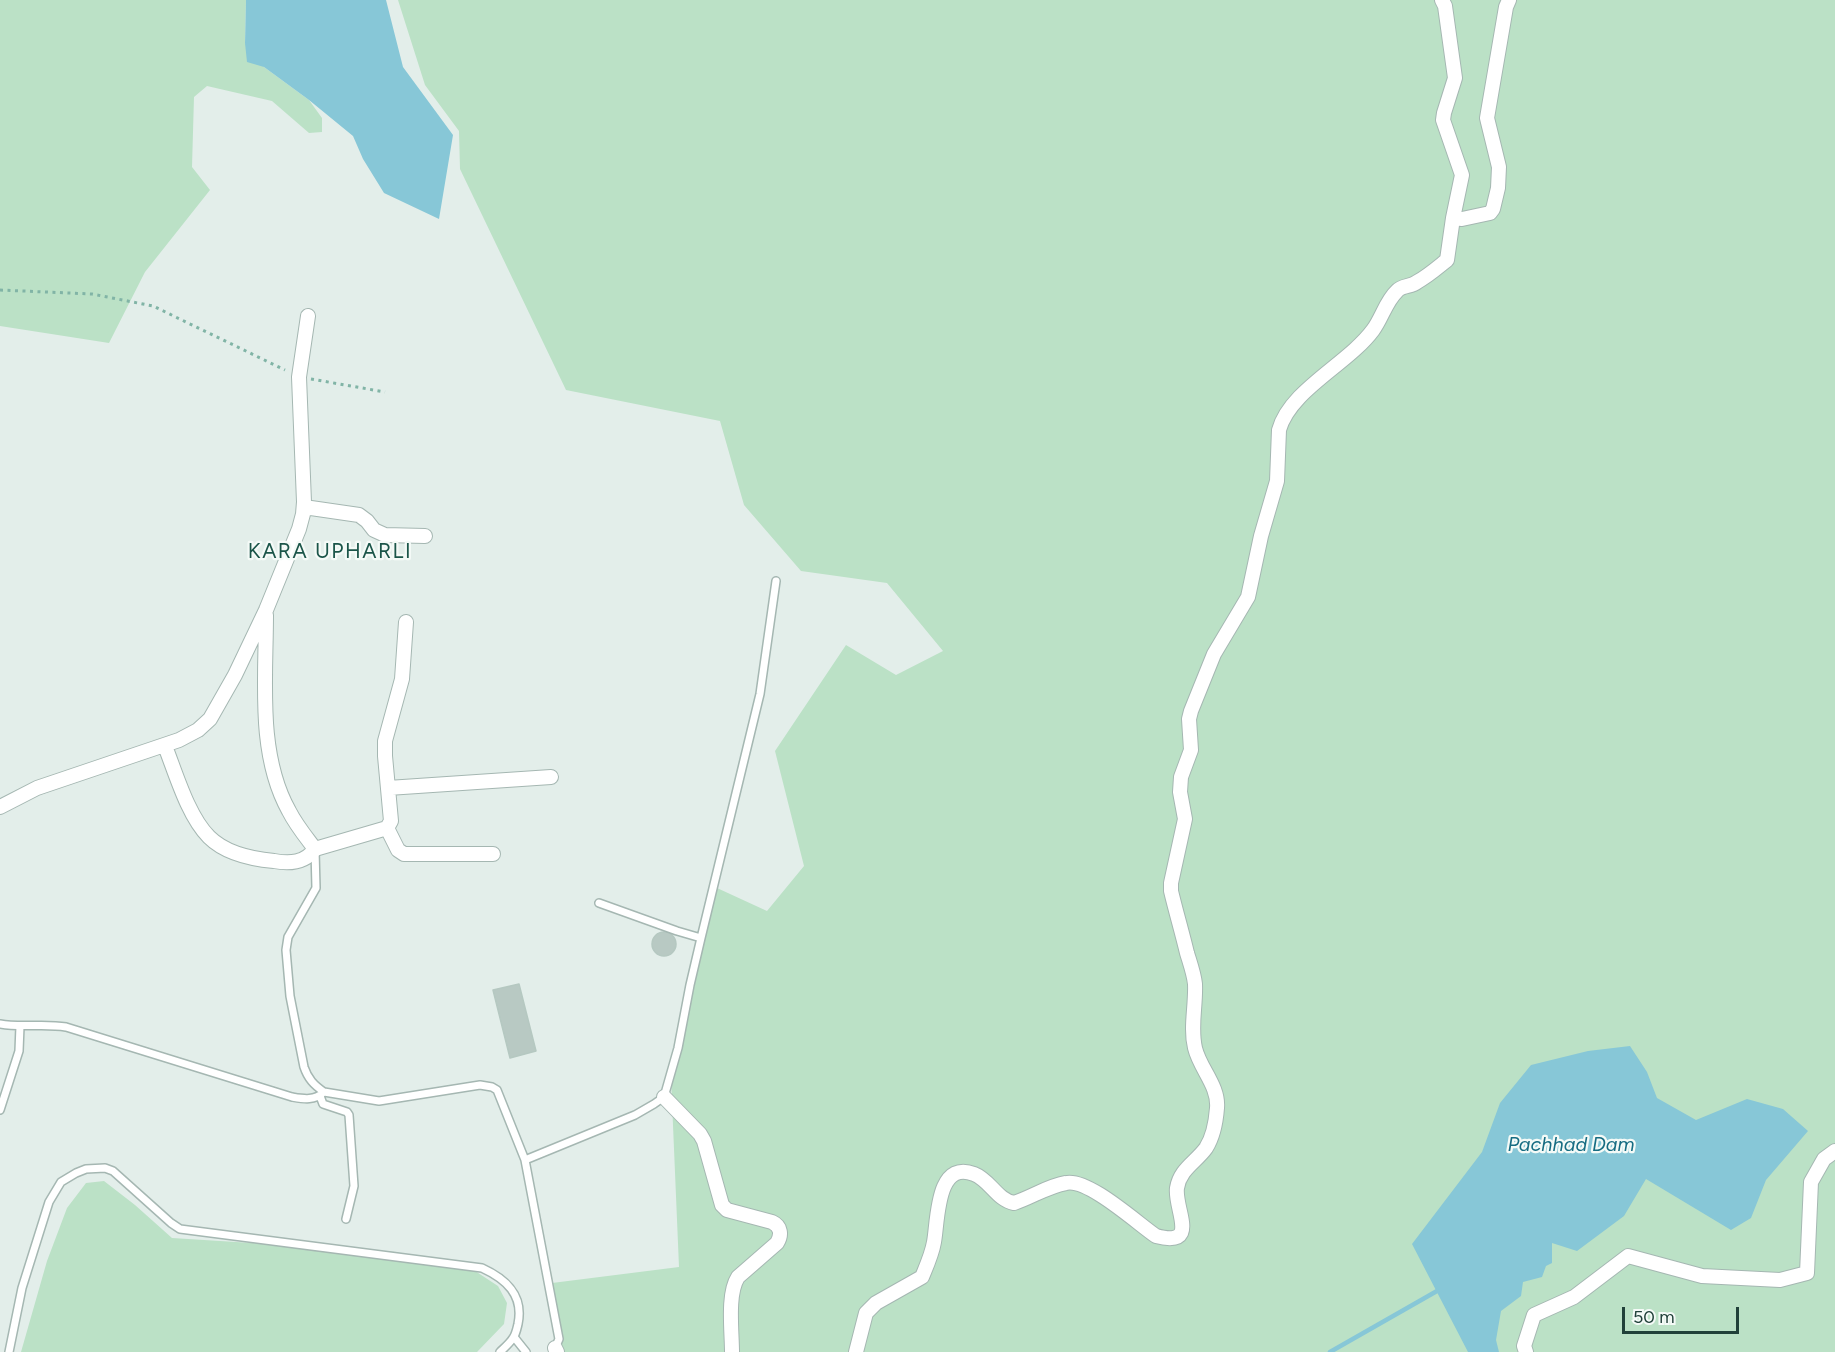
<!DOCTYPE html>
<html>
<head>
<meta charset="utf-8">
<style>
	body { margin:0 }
	#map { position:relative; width:1835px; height:1352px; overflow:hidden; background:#e3eeea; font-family:Figtree,sans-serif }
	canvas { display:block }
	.scale { position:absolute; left:1622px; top:1307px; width:117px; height:27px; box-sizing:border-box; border:3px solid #21413a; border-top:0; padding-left:8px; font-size:18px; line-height:21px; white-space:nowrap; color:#21413a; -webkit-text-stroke:4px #f4faf7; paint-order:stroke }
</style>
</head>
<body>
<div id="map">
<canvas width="1835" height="1352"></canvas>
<div class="scale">50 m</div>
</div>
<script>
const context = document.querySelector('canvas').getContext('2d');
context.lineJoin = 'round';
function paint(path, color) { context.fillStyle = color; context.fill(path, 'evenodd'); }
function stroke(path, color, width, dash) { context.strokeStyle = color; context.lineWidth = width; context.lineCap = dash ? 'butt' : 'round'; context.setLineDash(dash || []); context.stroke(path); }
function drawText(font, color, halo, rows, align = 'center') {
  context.font = font + ' Figtree,sans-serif'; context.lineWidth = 4.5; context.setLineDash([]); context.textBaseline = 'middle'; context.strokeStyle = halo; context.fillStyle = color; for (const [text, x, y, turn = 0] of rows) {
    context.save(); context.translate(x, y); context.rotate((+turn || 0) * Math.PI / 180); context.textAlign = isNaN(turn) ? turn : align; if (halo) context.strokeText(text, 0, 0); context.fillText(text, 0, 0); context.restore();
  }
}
const green = new Path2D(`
	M0 0H246L245 43 264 67 309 100 322 118V132L309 133 272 101 207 86 194 97 192 167 210 190 145 272 109 343 0 326Z
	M398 0H1835V1352H561L552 1283 679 1267 671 1078 717 888 767 911 804 866 775 751 846 645 896 675 943 651 887 583 801 571 744 505 720 421 566 390 460 169 459 131 425 85Z
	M104 1181 135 1205 172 1238 396 1252 472 1269 498 1286 507 1303 504 1324 477 1352H21L47 1261 67 1208 86 1183Z`);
const water = new Path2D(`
	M246 0H386L403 67 453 135 439 219 384 193 363 159 353 136 309 100 264 67 247 62 245 43Z
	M1630 1046 1647 1072 1657 1098 1696 1120 1747 1099 1783 1109 1808 1131 1766 1180 1751 1218 1731 1230 1646 1179 1624 1216 1577 1251 1552 1243V1263L1546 1266 1542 1277 1523 1282 1521 1296 1501 1311 1496 1340 1499 1352H1468L1412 1244 1482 1152 1500 1103 1531 1065 1588 1051Z`);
const stream = new Path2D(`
	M1330 1352 1437 1291`);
const building = new Path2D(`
	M652 944a12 12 0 1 1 24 0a12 12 0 1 1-24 0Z
	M519 984 536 1051 510 1058 493 990Z`);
const path = new Path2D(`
	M0 290 92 294 153 306 285 370
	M311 379 385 392`);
const service = new Path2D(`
	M701 938 760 694 776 581
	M0 1024C22 1028 44 1023 66 1027L292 1097C304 1099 314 1101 324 1092 314 1085 308 1079 304 1067L290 996 286 950 288 937 316 888 315 850
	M324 1092 379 1101 480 1085 492 1087 497 1090 525 1160 635 1115 654 1104 664 1097 678 1048 690 985 701 938 677 931 599 903
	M320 1096 323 1104 347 1112 349 1115 354 1186 346 1219
	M0 1110 19 1051 20 1026
	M525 1160 559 1339 555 1348
	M514 1337 526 1352
	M9 1352 22 1288 49 1202 61 1182 76 1173 86 1169 105 1168 113 1171 171 1223 180 1229 482 1268C506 1279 524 1295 518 1324 517 1328 516 1334 513 1338 510 1343 504 1348 500 1352`);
const minor = new Path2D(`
	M1453 218 1462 219 1490 213 1493 209 1498 188 1499 167 1487 118 1506 7 1509 0
	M304 507 359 515 367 521 374 530 385 535 425 536
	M266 615C266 678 257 754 289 811 296 825 306 837 315 849
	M165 746C176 774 188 816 209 837 225 853 252 859 274 861 290 864 305 863 315 849L387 828 391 821 385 756V741L402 679 406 622
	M388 788 551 777
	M0 807 37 788 179 740 198 730 210 719 235 675 266 610 299 529 303 514 304 502 299 377 308 316
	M387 828 398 850 404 854H493
	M664 1097 700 1134 704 1141 722 1205 727 1210 772 1222C781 1226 782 1235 777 1243L738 1277C727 1294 732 1331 732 1352
	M555 1348 557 1352
	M856 1352 866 1313 876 1303 922 1277C927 1265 932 1254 934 1242 938 1221 936 1159 974 1174 990 1180 997 1200 1014 1203 1032 1197 1048 1186 1066 1183 1088 1178 1137 1223 1156 1236 1201 1248 1174 1209 1177 1188 1180 1169 1196 1162 1206 1148 1213 1137 1216 1121 1217 1108 1219 1086 1200 1069 1195 1048 1190 1027 1196 1006 1195 984 1194 974 1190 963 1187 953 1182 932 1176 912 1171 891V883L1185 819 1180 792 1181 777 1191 750 1189 719 1191 711 1214 654 1248 597 1261 536 1277 481 1279 430C1290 390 1348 364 1373 330 1382 318 1386 301 1397 291 1402 285 1411 287 1417 282 1428 276 1437 268 1447 260L1453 218 1462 175 1443 120 1444 113 1455 78 1445 6 1442 0
	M1526 1352 1524 1346 1534 1315 1574 1297 1628 1256 1702 1276 1780 1280 1807 1273 1811 1182 1824 1159 1835 1151`);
const waterNames = [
	["Pachhad Dam",1571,1145]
];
const quarterNames = [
	["KARA UPHARLI",330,552]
];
paint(green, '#bbe1c6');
paint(water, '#87c7d7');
stroke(stream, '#87c7d7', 4.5);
paint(building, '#b8c9c3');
stroke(building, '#b5c8c1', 1.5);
stroke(service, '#a5b7b2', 10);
stroke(minor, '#a5b7b2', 16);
stroke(path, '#81b4a6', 3, [3, 4.5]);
stroke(service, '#fff', 7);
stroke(minor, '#fff', 14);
drawText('italic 20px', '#166c82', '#f4faf7', waterNames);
context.letterSpacing = '1.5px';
drawText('21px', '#1b5549', '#f4faf7', quarterNames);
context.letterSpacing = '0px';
</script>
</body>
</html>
